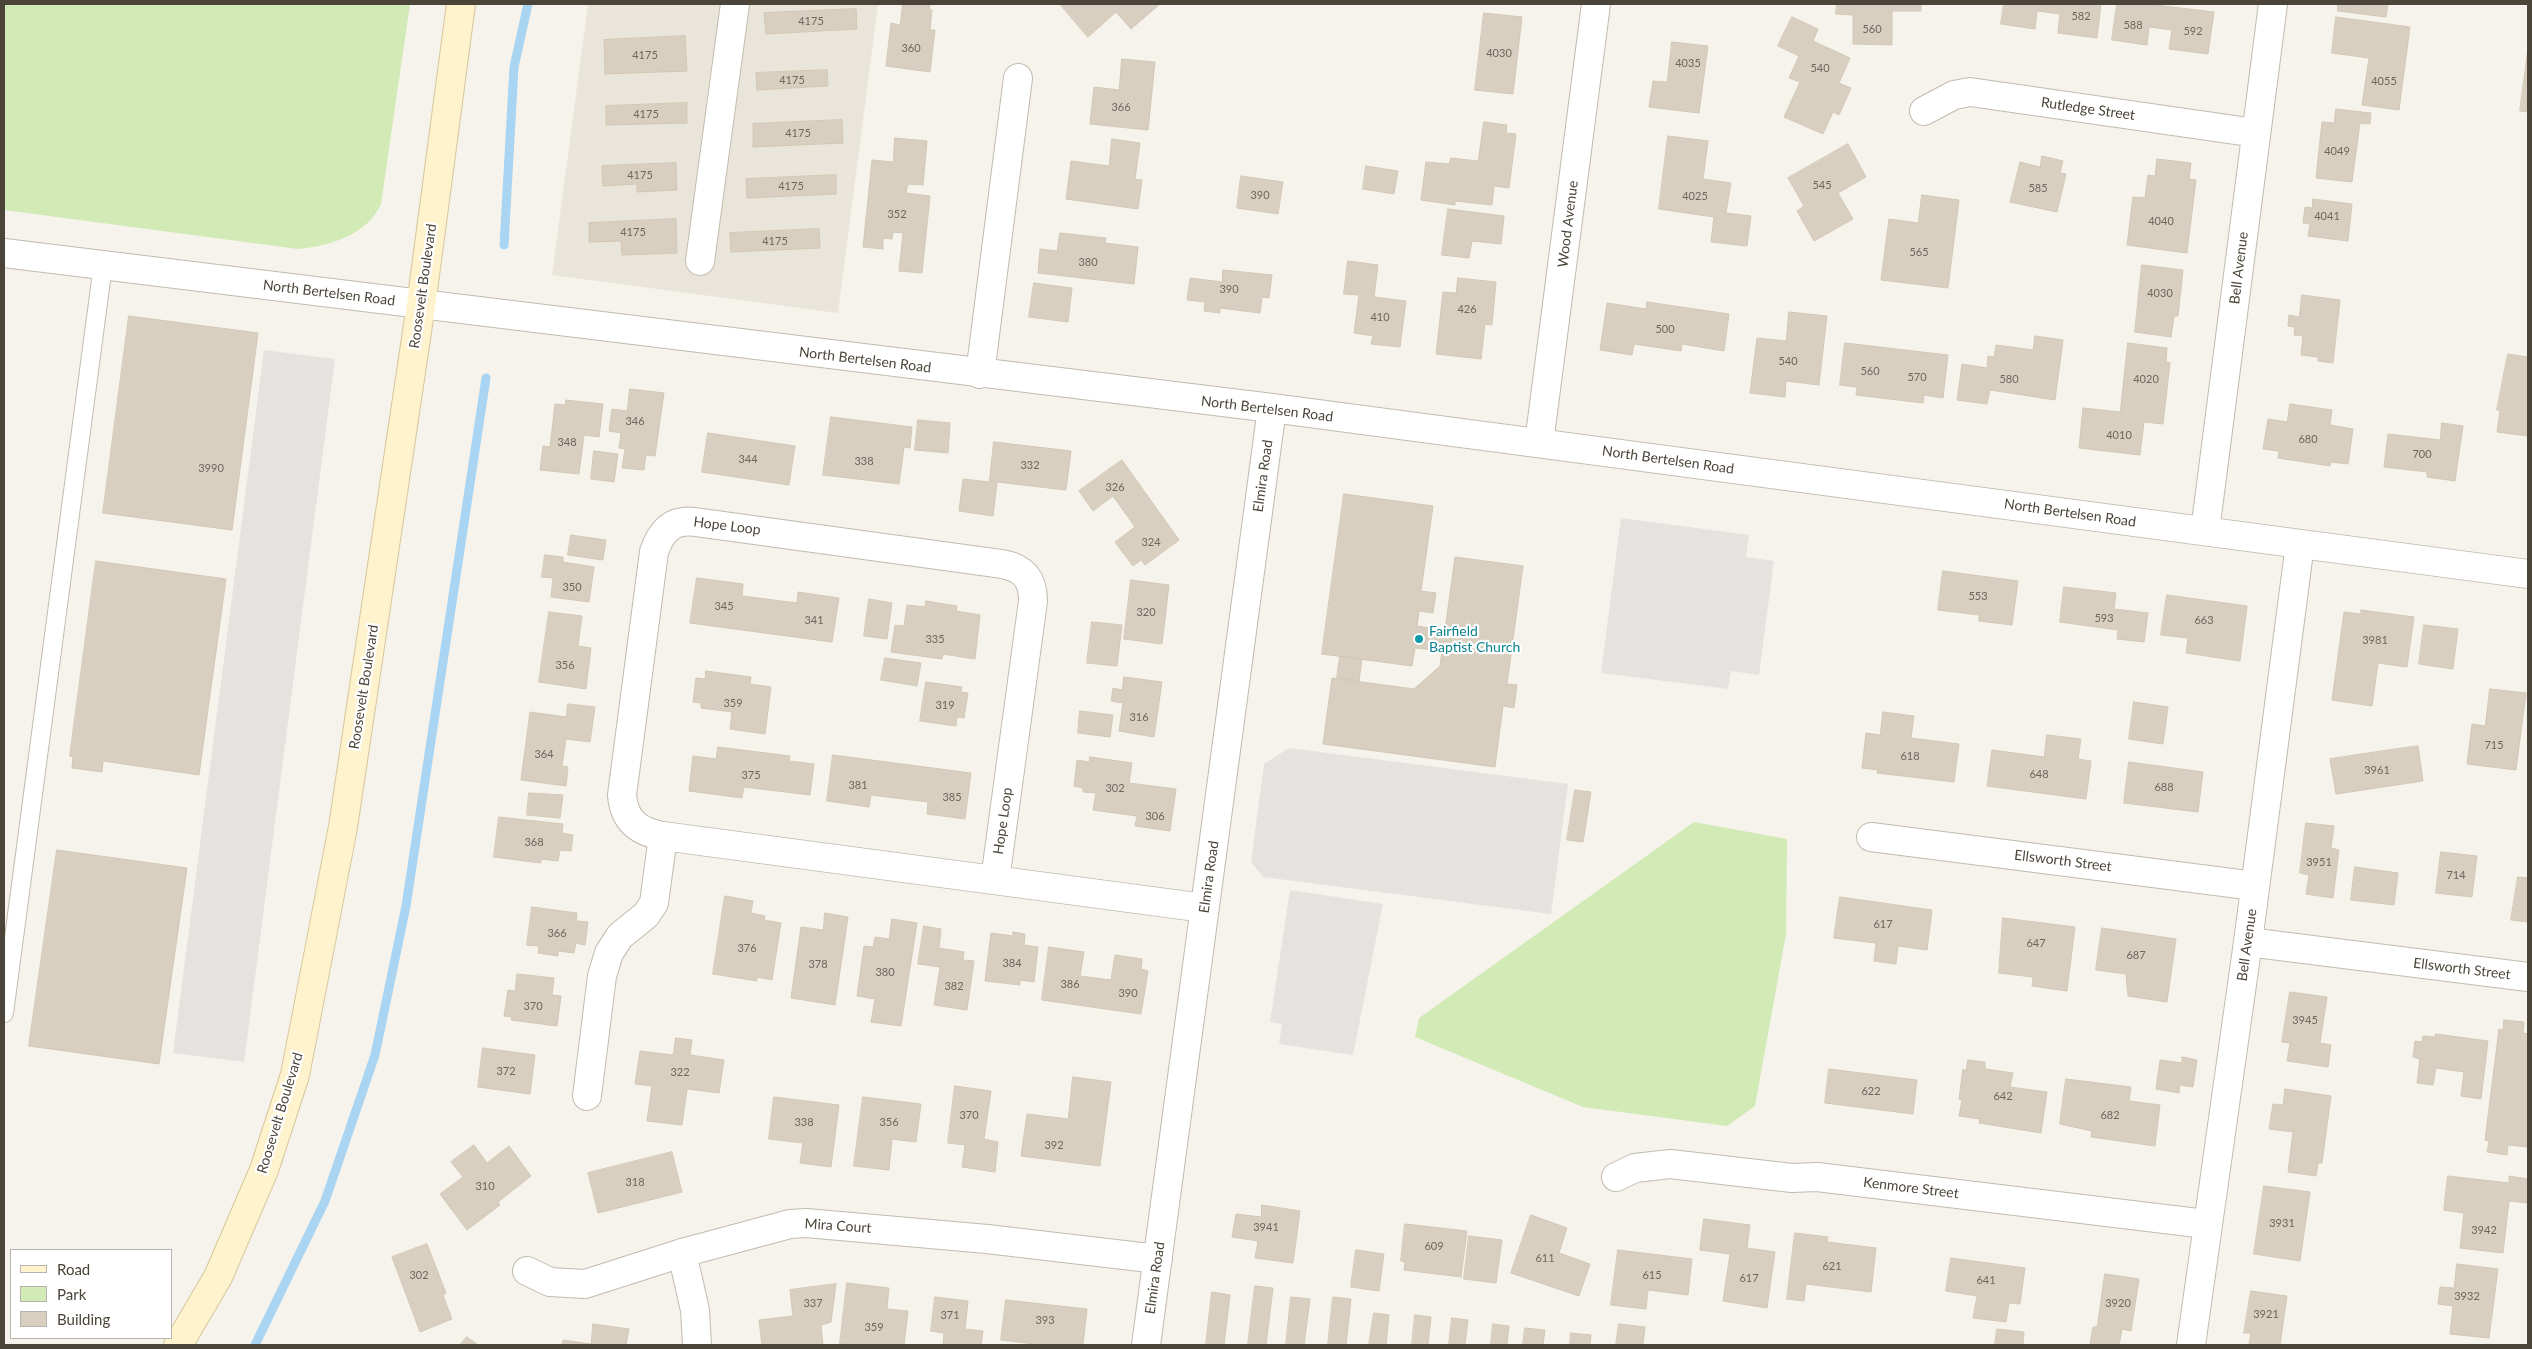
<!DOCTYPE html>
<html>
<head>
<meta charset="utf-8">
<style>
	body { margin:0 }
	#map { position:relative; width:2532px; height:1349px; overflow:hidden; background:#f6f3ec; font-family:Lato,sans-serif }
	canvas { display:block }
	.frame { position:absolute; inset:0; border:5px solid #4b4439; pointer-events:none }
	.legend { position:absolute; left:10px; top:1249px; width:162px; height:90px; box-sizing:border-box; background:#fff; border:1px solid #b7b4b0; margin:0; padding:6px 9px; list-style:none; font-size:15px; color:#4b4439 }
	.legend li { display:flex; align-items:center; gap:10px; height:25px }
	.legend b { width:25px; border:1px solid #b7b4b0 }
</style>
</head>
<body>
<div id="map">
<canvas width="2532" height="1349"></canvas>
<div class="frame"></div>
<ul class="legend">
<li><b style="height:6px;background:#fff3cd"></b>Road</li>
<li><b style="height:14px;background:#d2eab5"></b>Park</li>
<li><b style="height:14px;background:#d8cfc1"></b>Building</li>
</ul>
</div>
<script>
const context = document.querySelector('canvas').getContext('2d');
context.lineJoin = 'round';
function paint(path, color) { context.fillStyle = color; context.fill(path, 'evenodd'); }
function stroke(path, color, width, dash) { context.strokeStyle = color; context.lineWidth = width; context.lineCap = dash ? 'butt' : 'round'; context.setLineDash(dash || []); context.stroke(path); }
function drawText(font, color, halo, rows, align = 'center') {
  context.font = font + ' Lato,sans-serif'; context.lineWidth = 4.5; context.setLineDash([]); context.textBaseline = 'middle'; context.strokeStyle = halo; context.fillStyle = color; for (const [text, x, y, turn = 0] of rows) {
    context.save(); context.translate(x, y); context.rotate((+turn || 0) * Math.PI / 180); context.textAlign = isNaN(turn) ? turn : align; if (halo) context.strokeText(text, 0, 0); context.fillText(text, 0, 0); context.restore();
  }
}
const residential = new Path2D(`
	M588 4H878L838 313 552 275Z`);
const green = new Path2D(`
	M4 4H410L381 204C367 235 330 246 298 249L4 210Z
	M1694 822 1787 839 1786 934 1755 1106 1727 1126 1583 1107 1415 1037 1419 1018Z`);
const parking = new Path2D(`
	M264 350 335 359 244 1062 173 1053Z
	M1621 518 1749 535 1746 557 1774 561 1759 675 1731 671 1728 689 1601 673Z
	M1289 748 1568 784 1551 914 1263 877 1251 862 1264 764Z
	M1290 890 1383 904 1353 1055 1279 1044 1282 1024 1270 1022Z`);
const stream = new Path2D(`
	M504 245 514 67 528 4
	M255 1345 325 1201 375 1055 406 906 486 378`);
const building = new Path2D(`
	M903 4H930L929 10H932L930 30H935L930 72 886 66 891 23 900 25Z
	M1060 4H1160L1131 29 1116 12 1088 37Z
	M1837 4H1921V11H1892V45L1853 44V15L1836 14Z
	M2004 4H2101L2097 38 2058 33 2060 14 2037 11 2035 29 2001 24Z
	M2117 4H2147L2214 12 2208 54 2169 49 2172 30 2149 27 2147 45 2112 40Z
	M2338 4H2388L2386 17 2338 11Z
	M856 9 857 29 766 34 764 13Z
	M1484 13 1522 17 1513 94 1475 90Z
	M1792 17 1818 29 1813 41 1850 58 1839 83 1851 88 1839 115 1833 112 1823 134 1784 117 1800 82 1789 78 1799 56 1778 46Z
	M2336 17 2410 27 2399 110 2362 105 2369 58 2332 53Z
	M685 36 687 71 605 74 604 40Z
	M1672 42 1708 46 1699 113 1649 107 1653 81 1667 82Z
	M2528 49V112L2520 111Z
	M1122 59 1155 62 1148 130 1090 124 1094 87 1119 90Z
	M827 70 828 86 757 90 756 73Z
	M687 103V123L606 125V106Z
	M2336 109 2371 113 2370 124 2360 123 2352 182 2316 178 2322 122 2334 123Z
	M842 120 843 143 753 147V124Z
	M1484 122 1507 125 1506 133 1516 134 1509 188 1494 186 1492 205 1455 201V205L1421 200 1426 162 1449 164 1451 158 1478 161Z
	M1668 136 1708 141 1703 179 1731 183 1726 213 1751 216 1747 246 1711 242 1714 217 1659 209Z
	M895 138 927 141 923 185 908 184 906 193 930 196 922 273 899 271 903 233 893 232 892 239 883 238V249L863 247 872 160 893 162Z
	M1112 139 1140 143 1135 179 1142 180 1138 209 1066 199 1071 161 1109 166Z
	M1848 144 1866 177 1838 193 1853 219 1814 241 1797 211 1804 206 1788 178Z
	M2042 156 2063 161 2060 173 2066 174 2057 212 2010 202 2020 162 2040 167Z
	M2157 159 2191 163 2189 179 2196 180 2187 253 2127 245 2133 197 2145 198 2148 175 2155 176Z
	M676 163 677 190 637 192V184L603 186 602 166Z
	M1366 166 1398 171 1394 194 1363 189Z
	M836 175V194L747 198 746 179Z
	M1241 176 1283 182 1278 214 1237 208Z
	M1922 195 1959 200 1948 288 1881 280 1889 219 1918 223Z
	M2313 199 2352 204 2348 241 2308 236 2310 224 2303 223 2305 207 2312 208Z
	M1448 209 1504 216 1501 244 1472 241 1469 258 1442 255Z
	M676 219 677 253 622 255 621 241 589 242V223Z
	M819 229 820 248 731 252 730 233Z
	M1060 233 1106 238 1105 243 1138 247 1134 284 1038 273 1040 249 1057 251Z
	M1348 261 1378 265 1374 297 1406 301 1400 347 1371 344 1373 336 1354 333 1359 295 1344 294Z
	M2142 265 2183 270 2178 316H2174L2171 337 2135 332Z
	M1223 270 1272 275 1269 298 1262 297 1260 313 1220 308V313L1204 311 1205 302 1187 300 1190 278 1222 282Z
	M1458 278 1496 282 1492 325 1485 324 1481 359 1436 354 1443 292 1456 293Z
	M1034 283 1072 288 1068 322 1029 317Z
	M2302 295 2340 300 2333 363 2318 361V357L2301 355 2303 336 2294 335 2295 327 2288 326 2289 315 2299 317Z
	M1647 302 1729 314 1724 351 1682 344 1681 351 1634 344 1632 355 1600 350 1607 303 1646 309Z
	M1789 312 1827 316 1819 385 1786 381 1785 397 1750 393 1757 338 1786 341Z
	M129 316 258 333 232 530 103 513Z
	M2035 336 2063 340 2055 400 1990 390 1987 404 1957 400 1962 364 1987 368 1988 356 1994 357 1996 345 2033 350Z
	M1845 343 1948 355 1943 398 1924 395 1923 403 1856 395 1857 387 1840 385Z
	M2128 343 2167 348 2166 362 2170 363 2163 424 2144 422 2140 455 2079 448 2083 408 2120 412Z
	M2508 354 2528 357V436L2497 432 2500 410H2497Z
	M630 389 664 393 655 456 646 455 644 470 622 468 625 449 619 448 621 433 609 431 612 409 627 411Z
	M566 400 603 404 599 437 584 435 579 474 540 470 543 446 550 447 555 404 565 405Z
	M2290 404 2332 410 2330 425 2353 429 2348 464 2331 462 2330 466 2278 458 2279 451 2263 449 2268 419 2287 422Z
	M831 417 912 427 910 448 904 447 899 484 823 475Z
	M918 420 950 423 948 453 915 450Z
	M2442 423 2463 426 2455 481 2427 477V472L2384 467 2388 434 2440 440Z
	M708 433 795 446 789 485 702 472Z
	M994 442 1071 451 1066 490 997 482 993 516 959 511 963 479 989 482Z
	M594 451 618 454 614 482 591 479Z
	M1122 460 1179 540 1145 565 1141 560 1133 566 1115 542 1135 527 1113 496 1093 511 1079 491Z
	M1344 494 1433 506 1421 591 1436 593 1433 613 1419 611 1417 626 1445 630 1455 557 1523 566 1507 684 1517 685 1514 708 1503 706 1495 767 1323 744 1332 678 1414 689 1440 666 1442 651 1415 648 1412 666 1322 654Z
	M571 535 606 540 603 560 568 555Z
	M545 555 563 557V562L594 567 589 602 551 597 553 578 542 577Z
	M96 561 226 579 199 775 103 761 102 772 72 768 73 757 70 756Z
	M1943 571 2018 581 2012 625 1979 621V615L1938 610Z
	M697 578 743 584 742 596 797 603 798 592 839 598 832 642 690 623Z
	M1131 580 1169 585 1162 644 1124 639Z
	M2064 587 2116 593 2114 609 2148 613 2144 642 2117 639 2118 630 2060 622Z
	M2167 595 2247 606 2240 661 2186 653 2188 638 2161 635Z
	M869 599 892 603 887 639 864 636Z
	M926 601 957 606 956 611 980 615 975 659 943 654 942 659 891 652 895 625 904 626 907 605 925 607Z
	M2361 610 2414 617 2407 667 2378 663 2372 706 2332 700 2344 612 2361 614Z
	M549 612 582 616 578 646 591 648 586 689 539 682Z
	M1092 622 1122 625 1117 666 1087 663Z
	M2424 625 2458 629 2453 669 2419 664Z
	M1340 656 1362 659 1359 681 1337 678Z
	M885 658 921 663 917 686 881 680Z
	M706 671 751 677 750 684 771 687 765 734 730 729 732 712 701 708V703L693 702 696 678 705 679Z
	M1124 677 1162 682 1154 737 1119 731 1123 703 1111 701 1113 688 1122 690Z
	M926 682 962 687 961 692 968 693 964 718 957 717 956 726 920 721Z
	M2490 689 2526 693 2516 770 2467 764 2472 724 2485 726Z
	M2134 702 2168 707 2163 744 2129 739Z
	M568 704 595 707 590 742 566 739 562 766 568 767 566 786 521 780 530 712 566 717Z
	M1080 711 1113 715 1110 737 1078 733Z
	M1883 712 1914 716 1911 738 1959 744 1954 782 1877 773 1878 770 1862 768 1866 733 1880 735Z
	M2047 735 2081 739 2078 759 2091 761 2086 799 1987 786 1992 750 2044 757Z
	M2418 746 2423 781 2336 794 2330 759Z
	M718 747 790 756 789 761 814 764 810 795 744 787 742 798 689 791 693 756 716 759Z
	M833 755 971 773 965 819 927 814 928 802 871 795 869 807 827 801Z
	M1090 757 1132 763 1129 783 1176 789 1170 831 1135 826 1137 816 1093 810 1096 793 1083 792V788L1074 786 1077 760 1089 762Z
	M2129 762 2203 772 2198 812 2124 803Z
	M1575 790 1591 792 1583 842 1567 840Z
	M529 793 563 795 560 818 527 815Z
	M499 817 563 824 562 833 573 835 571 851 560 850 558 861 541 859V863L494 857Z
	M2306 823 2334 826 2331 848 2339 850 2333 898 2306 894 2309 875 2300 873Z
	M57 850 187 868 159 1064 29 1046Z
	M2441 852 2477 856 2472 897 2436 893Z
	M2355 867 2398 873 2394 905 2351 900Z
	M2518 877 2528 878V922L2511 920Z
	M725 896 753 901 751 913 765 916 764 920 781 923 772 980 757 977V981L713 974Z
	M1840 897 1932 910 1927 950 1898 946 1896 964 1874 961 1876 943 1834 938Z
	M532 907 577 913 576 921 588 922 585 945 576 943 574 953 558 951V956L538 953 539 946 527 945Z
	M825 913 848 917 835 1005 791 998 801 927 823 930Z
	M2003 918 2075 927 2067 991 2032 986 2033 977 1999 973Z
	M892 919 917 923 901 1026 871 1022 875 999 857 996 864 946 873 947 875 937 889 939Z
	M924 926 941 929 939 948 964 952 963 960 974 961 967 1010 934 1005 940 967 918 964Z
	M2102 928 2176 939 2167 1002 2128 996 2126 974 2096 970Z
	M1013 932 1025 934 1024 945 1038 947 1034 982 1020 980V985L985 981 991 933 1013 936Z
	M1049 947 1084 952 1080 976 1111 980 1115 955 1142 959 1141 969 1148 971 1141 1014 1042 1000Z
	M517 974 554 978 552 995 561 996 557 1026 511 1020 512 1017 504 1016 508 990 515 991Z
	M2290 992 2327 997 2320 1043 2331 1045 2328 1067 2287 1061 2290 1043 2282 1042Z
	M2504 1020 2524 1022 2523 1033 2528 1034V1147L2508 1145 2507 1155 2487 1152 2489 1141 2485 1140 2499 1029 2503 1030Z
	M2436 1034 2488 1041 2481 1099 2461 1096 2464 1072 2436 1068 2433 1085 2417 1083 2420 1059 2413 1057 2415 1041 2422 1042 2423 1036 2435 1037Z
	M676 1038 692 1040 690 1055 724 1060 719 1093 687 1089 682 1125 647 1121 652 1086 635 1084 640 1051 673 1055Z
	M483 1048 535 1055 530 1094 478 1087Z
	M2182 1057 2197 1060 2193 1087 2180 1085 2179 1093 2156 1089 2160 1060 2182 1063Z
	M1968 1060 1985 1062V1069L2013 1073 2010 1087 2047 1092 2041 1133 1979 1123 1980 1119 1959 1116 1962 1100 1959 1099 1963 1069 1966 1071Z
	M1829 1069 1917 1080 1913 1114 1825 1103Z
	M1073 1077 1111 1082 1100 1166 1021 1156 1027 1114 1068 1119Z
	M2066 1079 2131 1087 2129 1101 2160 1105 2155 1146 2091 1137 2092 1131 2060 1124Z
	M955 1086 991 1091 984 1139 998 1142 995 1172 962 1167 965 1145 948 1143Z
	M2285 1089 2331 1096 2322 1163H2318L2316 1176 2288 1172 2293 1132 2269 1129 2273 1104 2283 1105Z
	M774 1097 839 1105 831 1167 800 1163 803 1143 769 1139Z
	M863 1097 921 1104 916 1142 892 1139 889 1170 854 1166Z
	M474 1145 487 1163 509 1146 531 1176 498 1202 500 1205 467 1230 440 1194 463 1177 451 1162Z
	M672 1152 682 1192 598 1213 588 1173Z
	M2448 1176 2509 1183V1176L2528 1179V1203L2509 1201 2503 1253 2460 1248 2464 1213 2444 1210Z
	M2264 1186 2310 1192 2300 1261 2254 1254Z
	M1262 1205 1300 1211 1293 1263 1255 1258 1258 1241 1232 1237 1236 1214 1261 1217Z
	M1531 1215 1567 1228 1559 1253 1590 1264 1579 1296 1511 1273Z
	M1704 1219 1750 1225 1747 1248 1775 1252 1767 1308 1723 1301 1730 1254 1700 1250Z
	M1405 1224 1467 1231 1461 1277 1404 1270 1405 1262 1401 1261Z
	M1795 1233 1828 1237 1827 1242 1876 1248 1871 1292 1806 1284 1804 1301 1787 1299Z
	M1469 1236 1502 1240 1496 1283 1464 1279Z
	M427 1244 446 1293 443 1295 452 1319 420 1332 392 1257Z
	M1356 1250 1384 1254 1379 1291 1351 1287Z
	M1618 1250 1692 1259 1688 1295 1648 1290 1646 1309 1611 1305Z
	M1951 1258 2025 1268 2020 1304 2009 1303 2006 1322 1973 1318 1977 1296 1946 1291Z
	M2457 1264 2498 1269 2489 1338 2450 1334 2453 1306 2438 1304 2440 1287 2454 1288Z
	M2105 1274 2139 1279 2131 1331 2122 1329 2119 1345H2090L2093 1327H2097Z
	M847 1283 889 1288 887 1309 908 1311 904 1345 840 1344Z
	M836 1284 831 1322 821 1325 823 1345H762L759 1320 793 1316 790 1290Z
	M1255 1286 1273 1288 1266 1345H1248Z
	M2251 1291 2287 1296 2280 1345H2249L2251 1333H2244Z
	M1212 1292 1230 1295 1224 1345H1206Z
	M935 1297 968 1301 965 1329 983 1331 981 1345H943L944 1333 931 1331Z
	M1291 1297 1310 1299 1304 1345H1286Z
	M1333 1297 1351 1299 1346 1345H1328Z
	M1006 1300 1087 1309 1083 1345H1043L1001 1340Z
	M1374 1313 1389 1315 1386 1345H1369Z
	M1415 1315 1431 1317 1428 1345H1412Z
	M1452 1318 1468 1320 1465 1345H1449Z
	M593 1324 629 1329 626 1345H562L563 1340 591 1344Z
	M1493 1324 1509 1326 1507 1345H1491Z
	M1619 1324 1645 1327 1643 1345H1616Z
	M1525 1328 1545 1330 1543 1345H1523Z
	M1997 1329 2024 1332 2023 1345H1995Z
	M1571 1333 1591 1335 1590 1345H1570Z
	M467 1337 478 1345H460Z`);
const service = new Path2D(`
	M4 1013 103 265`);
const minor = new Path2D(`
	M1924 111 1954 95 1970 92 2256 133
	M700 261 735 4
	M980 374 1018 78
	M1539 443 1596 4
	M2205 531 2273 4
	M1871 837 2255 886
	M995 880 1033 601C1033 579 1024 568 1002 564L695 522C672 519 661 531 654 552L622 795C624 821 639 832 663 836L1204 908
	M2248 942 2528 977
	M587 1096 602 976 609 953 620 936 646 915 654 903 663 836
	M1616 1177 1635 1168 1670 1164 1792 1178 1817 1177 2206 1224
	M682 1253 695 1310 697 1345
	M527 1271 550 1282 585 1284 682 1253 790 1224 806 1223 987 1239 1158 1259
	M2191 1345 2248 942 2300 544`);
const tertiary = new Path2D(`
	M4 253 1272 408 2528 574
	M1146 1345 1272 408`);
const secondary = new Path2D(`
	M178 1345 218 1277 264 1170 295 1075 343 827 421 305 461 4`);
const markers = [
	[1419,639,5,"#0f9aa8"]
];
const numberNames = [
	["582",2081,16],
	["4175",811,21],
	["588",2133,25],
	["560",1872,29],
	["592",2193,31],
	["360",911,48],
	["4030",1499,53],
	["4175",645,55],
	["4035",1688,63],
	["540",1820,68],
	["4175",792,80],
	["4055",2384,81],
	["366",1121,107],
	["4175",646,114],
	["4175",798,133],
	["4049",2337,151],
	["4175",640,175],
	["545",1822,185],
	["4175",791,186],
	["585",2038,188],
	["390",1260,195],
	["4025",1695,196],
	["352",897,214],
	["4041",2327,216],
	["4040",2161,221],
	["4175",633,232],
	["4175",775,241],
	["565",1919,252],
	["380",1088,262],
	["390",1229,289],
	["4030",2160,293],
	["426",1467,309],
	["410",1380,317],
	["500",1665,329],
	["540",1788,361],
	["560",1870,371],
	["570",1917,377],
	["580",2009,379],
	["4020",2146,379],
	["346",635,421],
	["4010",2119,435],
	["680",2308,439],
	["348",567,442],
	["700",2422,454],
	["344",748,459],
	["338",864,461],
	["332",1030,465],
	["3990",211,468],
	["326",1115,487],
	["324",1151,542],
	["350",572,587],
	["553",1978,596],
	["345",724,606],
	["320",1146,612],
	["593",2104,618],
	["341",814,620],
	["663",2204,620],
	["335",935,639],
	["3981",2375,640],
	["356",565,665],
	["359",733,703],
	["319",945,705],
	["316",1139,717],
	["715",2494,745],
	["364",544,754],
	["618",1910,756],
	["3961",2377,770],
	["648",2039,774],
	["375",751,775],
	["381",858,785],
	["688",2164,787],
	["302",1115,788],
	["385",952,797],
	["306",1155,816],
	["368",534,842],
	["3951",2319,862],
	["714",2456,875],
	["617",1883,924],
	["366",557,933],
	["647",2036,943],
	["376",747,948],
	["687",2136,955],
	["384",1012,963],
	["378",818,964],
	["380",885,972],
	["386",1070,984],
	["382",954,986],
	["390",1128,993],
	["370",533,1006],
	["3945",2305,1020],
	["372",506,1071],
	["322",680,1072],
	["622",1871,1091],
	["642",2003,1096],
	["370",969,1115],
	["682",2110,1115],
	["338",804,1122],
	["356",889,1122],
	["392",1054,1145],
	["318",635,1182],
	["310",485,1186],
	["3931",2282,1223],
	["3941",1266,1227],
	["3942",2484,1230],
	["609",1434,1246],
	["611",1545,1258],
	["621",1832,1266],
	["302",419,1275],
	["615",1652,1275],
	["617",1749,1278],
	["641",1986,1280],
	["3932",2467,1296],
	["337",813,1303],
	["3920",2118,1303],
	["3921",2266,1314],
	["371",950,1315],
	["393",1045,1320],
	["359",874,1327]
];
const streetNames = [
	["Rutledge Street",2088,109,8],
	["Wood Avenue",1568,224,-83],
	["Bell Avenue",2239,268,-83],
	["Roosevelt Boulevard",423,286,-82],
	["North Bertelsen Road",329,293,7],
	["North Bertelsen Road",865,360,7],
	["North Bertelsen Road",1267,409,7],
	["North Bertelsen Road",1668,460,8],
	["Elmira Road",1263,476,-82],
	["North Bertelsen Road",2070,513,8],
	["Hope Loop",727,526,7],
	["Roosevelt Boulevard",364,687,-81],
	["Hope Loop",1003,821,-82],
	["Ellsworth Street",2063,861,7],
	["Elmira Road",1209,877,-82],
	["Bell Avenue",2247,945,-82],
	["Ellsworth Street",2462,969,7],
	["Roosevelt Boulevard",280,1113,-73],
	["Kenmore Street",1911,1188,7],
	["Mira Court",838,1226,4],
	["Elmira Road",1155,1278,-82]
];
const cultureNames = [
	["Fairfield",1429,631],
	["Baptist Church",1429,647]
];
paint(residential, '#eae5da');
paint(green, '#d2eab5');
paint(parking, '#e5e3e0');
stroke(stream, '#a9d4f2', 9);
paint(building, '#d8cfc1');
stroke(building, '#d3c7b4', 1);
stroke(service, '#c2bbae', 20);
stroke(minor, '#c2bbae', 30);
stroke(tertiary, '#c2bbae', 30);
stroke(secondary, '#d6c79b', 30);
stroke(service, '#fff', 18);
stroke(minor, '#fff', 28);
stroke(tertiary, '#fff', 28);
stroke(secondary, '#fff3cd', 28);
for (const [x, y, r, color] of markers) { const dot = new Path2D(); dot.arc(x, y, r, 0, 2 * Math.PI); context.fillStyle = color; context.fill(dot); stroke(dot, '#fff', 2); }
drawText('11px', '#6e675b', null, numberNames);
drawText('14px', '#4b4439', '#fff', streetNames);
drawText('14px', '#0d838f', '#fff', cultureNames, 'left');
</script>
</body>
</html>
